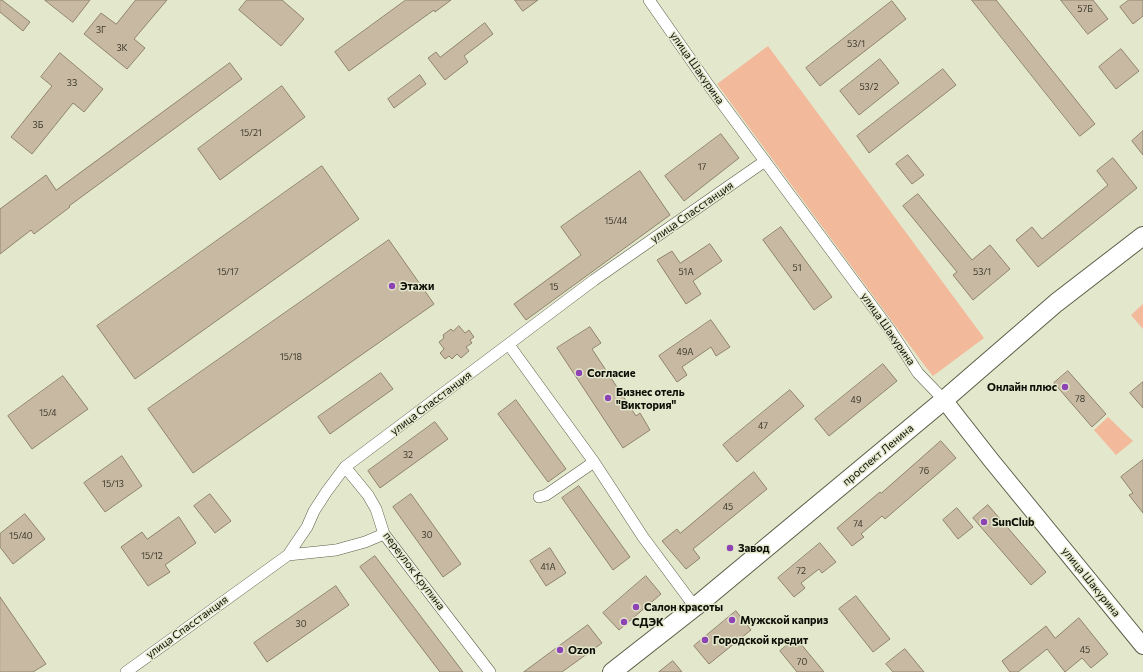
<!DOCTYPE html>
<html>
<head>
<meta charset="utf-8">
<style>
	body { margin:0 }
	canvas { display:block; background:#e3e7cc }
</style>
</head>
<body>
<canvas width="1143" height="672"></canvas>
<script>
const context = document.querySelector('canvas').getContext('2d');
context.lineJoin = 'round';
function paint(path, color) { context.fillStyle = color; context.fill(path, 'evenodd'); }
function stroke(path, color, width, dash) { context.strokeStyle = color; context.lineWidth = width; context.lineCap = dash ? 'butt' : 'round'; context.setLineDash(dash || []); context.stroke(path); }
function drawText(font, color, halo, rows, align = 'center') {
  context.font = font + ' Commissioner,sans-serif'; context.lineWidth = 3; context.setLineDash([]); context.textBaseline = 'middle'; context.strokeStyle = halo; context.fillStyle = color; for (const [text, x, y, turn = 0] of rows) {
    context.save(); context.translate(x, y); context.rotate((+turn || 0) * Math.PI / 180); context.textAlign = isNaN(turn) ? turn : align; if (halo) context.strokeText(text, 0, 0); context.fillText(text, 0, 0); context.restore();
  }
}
const green = new Path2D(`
	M768 46 984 338 933 376 925 366 717 84Z
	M1143 304V329L1131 315Z
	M1108 417 1133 441 1116 455 1094 430Z`);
const building = new Path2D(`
	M0 0H2L30 22 23 31 0 12Z
	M45 0H90L73 22Z
	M136 0H167L134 39 145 48 127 69 84 34 101 13 116 24Z
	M247 0H282L304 19 281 46 239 10Z
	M406 0H451L435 12 434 10 349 71 335 52Z
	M515 0H538L523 11Z
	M972 0H996L1095 124 1080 136Z
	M1061 0H1093L1108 19 1088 34Z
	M1129 0H1143V16L1133 24 1120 7Z
	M892 1 906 19 820 86 806 68Z
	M485 23 493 34 464 56 468 62 445 80 428 58 436 52 440 57Z
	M1121 49 1139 71 1116 89 1099 67Z
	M60 53 103 89 84 112 73 103 32 154 11 137 52 86 41 77Z
	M880 59 899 83 859 115 840 91Z
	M230 63 242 79 69 206 70 207 34 234 31 230 0 254V209L46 175 56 190Z
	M943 69 956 85 869 153 857 136Z
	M420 75 426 84 394 108 388 99Z
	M282 86 305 117 220 180 198 149Z
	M1143 131V155L1132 141Z
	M721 134 739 158 684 201 665 176Z
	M908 155 924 175 912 184 896 164Z
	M1113 158 1137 188 1038 267 1016 240 1032 227 1042 239 1108 185 1097 171Z
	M322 166 359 219 135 379 97 326Z
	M640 171 670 215 526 320 514 304 581 255 561 227Z
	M918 194 972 260 990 245 1010 269 973 300 953 275 957 272 903 206Z
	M781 227 832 297 814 310 763 240Z
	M389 240 434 304 193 473 148 409Z
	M710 244 722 261 693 281 701 294 686 304 657 260 672 251 680 263Z
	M711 320 730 347 716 356 711 347 682 367 687 375 677 382 659 356Z
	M459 326 465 333 469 330 474 337 470 340 472 343 466 347 469 351 461 358 457 354 452 359 449 356 445 359 440 353 444 349 439 342 444 338 443 335 451 329 453 331Z
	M590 327 601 343 592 349 636 416 640 413 650 430 623 448 557 348Z
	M883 364 897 381 829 436 815 419Z
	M1068 371 1106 414 1092 427 1054 383Z
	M381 373 393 389 330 434 318 417Z
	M63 376 88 409 32 449 8 416Z
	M1143 382V408L1130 393Z
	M790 390 804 406 737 462 723 445Z
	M516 400 566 469 548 482 498 414Z
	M435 422 448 439 380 488 368 471Z
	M941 441 956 458 885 519 882 516 861 534 864 537 852 546 837 528 880 492 881 493Z
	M122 456 142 486 105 512 84 483Z
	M1143 460V513L1129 495 1133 493 1121 477Z
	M754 472 767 489 693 549 700 558 686 569 662 541 677 529 680 533Z
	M579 486 630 557 613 570 562 498Z
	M210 494 231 521 215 533 194 506Z
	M411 494 461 564 443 577 393 507Z
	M988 505 1046 572 1031 585 973 518Z
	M957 508 973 527 958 539 943 520Z
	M25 514 45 539 13 564 0 547V534Z
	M179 517 196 543 165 565 170 572 148 586 121 547 142 532 147 539Z
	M820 543 836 562 822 573 819 569 801 583 805 588 794 597 778 578Z
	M550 548 566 573 546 586 530 561Z
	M375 556 463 672H440L360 567Z
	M646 576 661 594 619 630 603 613Z
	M336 586 349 605 267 662 254 643Z
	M856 596 890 639 873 652 839 609Z
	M0 597 46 664 33 672H0Z
	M736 611 751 630 709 664 694 646Z
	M1079 618 1108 654 1091 668 1082 658 1065 672 1047 649 1018 672H1010L1002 661 1046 626 1055 638Z
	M588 625 602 643 562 672H524Z
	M796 638 824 672H797L780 651Z
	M905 649 924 672H893L886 664Z
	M673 661 682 672H659Z`);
const street = new Path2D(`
	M649 0 707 83 890 330 918 373 944 400
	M509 345 594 462 643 537 695 607
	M345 467 368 495 376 509 384 534 490 672
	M539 497 546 495 594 462
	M288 555 336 550 365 542 384 534
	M126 672 288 555 307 527 314 511 327 491 345 467 594 280 765 161`);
const secondary = new Path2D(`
	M944 400 991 460 1143 646`);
const primary = new Path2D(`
	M612 672 695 607 944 400 1056 303 1143 236`);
const markers = [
	[392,286,4,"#8e43b4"],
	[579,373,4,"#8e43b4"],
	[1065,387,4,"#8e43b4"],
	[608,398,4,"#8e43b4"],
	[984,522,4,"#8e43b4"],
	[730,548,4,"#8e43b4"],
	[636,607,4,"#8e43b4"],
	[732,620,4,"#8e43b4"],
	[624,622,4,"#8e43b4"],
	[705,640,4,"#8e43b4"],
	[560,650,4,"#8e43b4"]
];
const numberNames = [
	["57Б",1085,9],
	["3Г",101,30],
	["53/1",856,44],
	["3К",122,48],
	["3З",72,83],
	["53/2",869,87],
	["3Б",38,125],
	["15/21",251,133],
	["17",702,167],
	["15/44",616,221],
	["51",797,268],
	["15/17",228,272],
	["51А",686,272],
	["53/1",982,272],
	["15",554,287],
	["49А",685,352],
	["15/18",291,357],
	["78",1080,399],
	["49",856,400],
	["15/4",48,413],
	["47",763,426],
	["32",408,455],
	["76",924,471],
	["15/13",113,484],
	["45",728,507],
	["74",858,524],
	["30",427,535],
	["15/40",21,536],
	["15/12",152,556],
	["41А",548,567],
	["72",801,571],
	["30",301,624],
	["45",1085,650],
	["70",802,662]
];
const streetNames = [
	["улица Шакурина",697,68,55],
	["улица Спасстанция",692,212,-35],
	["улица Шакурина",888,329,55],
	["улица Спасстанция",431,403,-37],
	["проспект Ленина",878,455,-40],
	["переулок Крупина",414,571,53],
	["улица Шакурина",1091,582,51],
	["улица Спасстанция",187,627,-36]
];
const poiNames = [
	["Этажи",400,286],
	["Согласие",587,373],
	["Онлайн плюс",1057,387,"right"],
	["Бизнес отель",616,392],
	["\"Виктория\"",616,405],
	["SunClub",992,522],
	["Завод",738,548],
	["Салон красоты",644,607],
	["Мужской каприз",740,620],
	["СДЭК",632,622],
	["Городской кредит",713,640],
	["Ozon",568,650]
];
paint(green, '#f2b99b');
paint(building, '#c8baa2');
stroke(building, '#90836c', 1);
stroke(street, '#5b5e47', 12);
stroke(secondary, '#5b5e47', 18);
stroke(primary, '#5b5e47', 20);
stroke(street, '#fff', 11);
stroke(secondary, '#fff', 16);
stroke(primary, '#fff', 18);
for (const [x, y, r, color] of markers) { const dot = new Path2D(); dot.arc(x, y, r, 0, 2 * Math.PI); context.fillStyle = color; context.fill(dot); stroke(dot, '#e3e7cc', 1.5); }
drawText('9px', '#3c392c', null, numberNames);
drawText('11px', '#0d0e05', '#e3e7cc', streetNames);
drawText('bold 11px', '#0d0e05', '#e3e7cc', poiNames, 'left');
</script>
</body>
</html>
